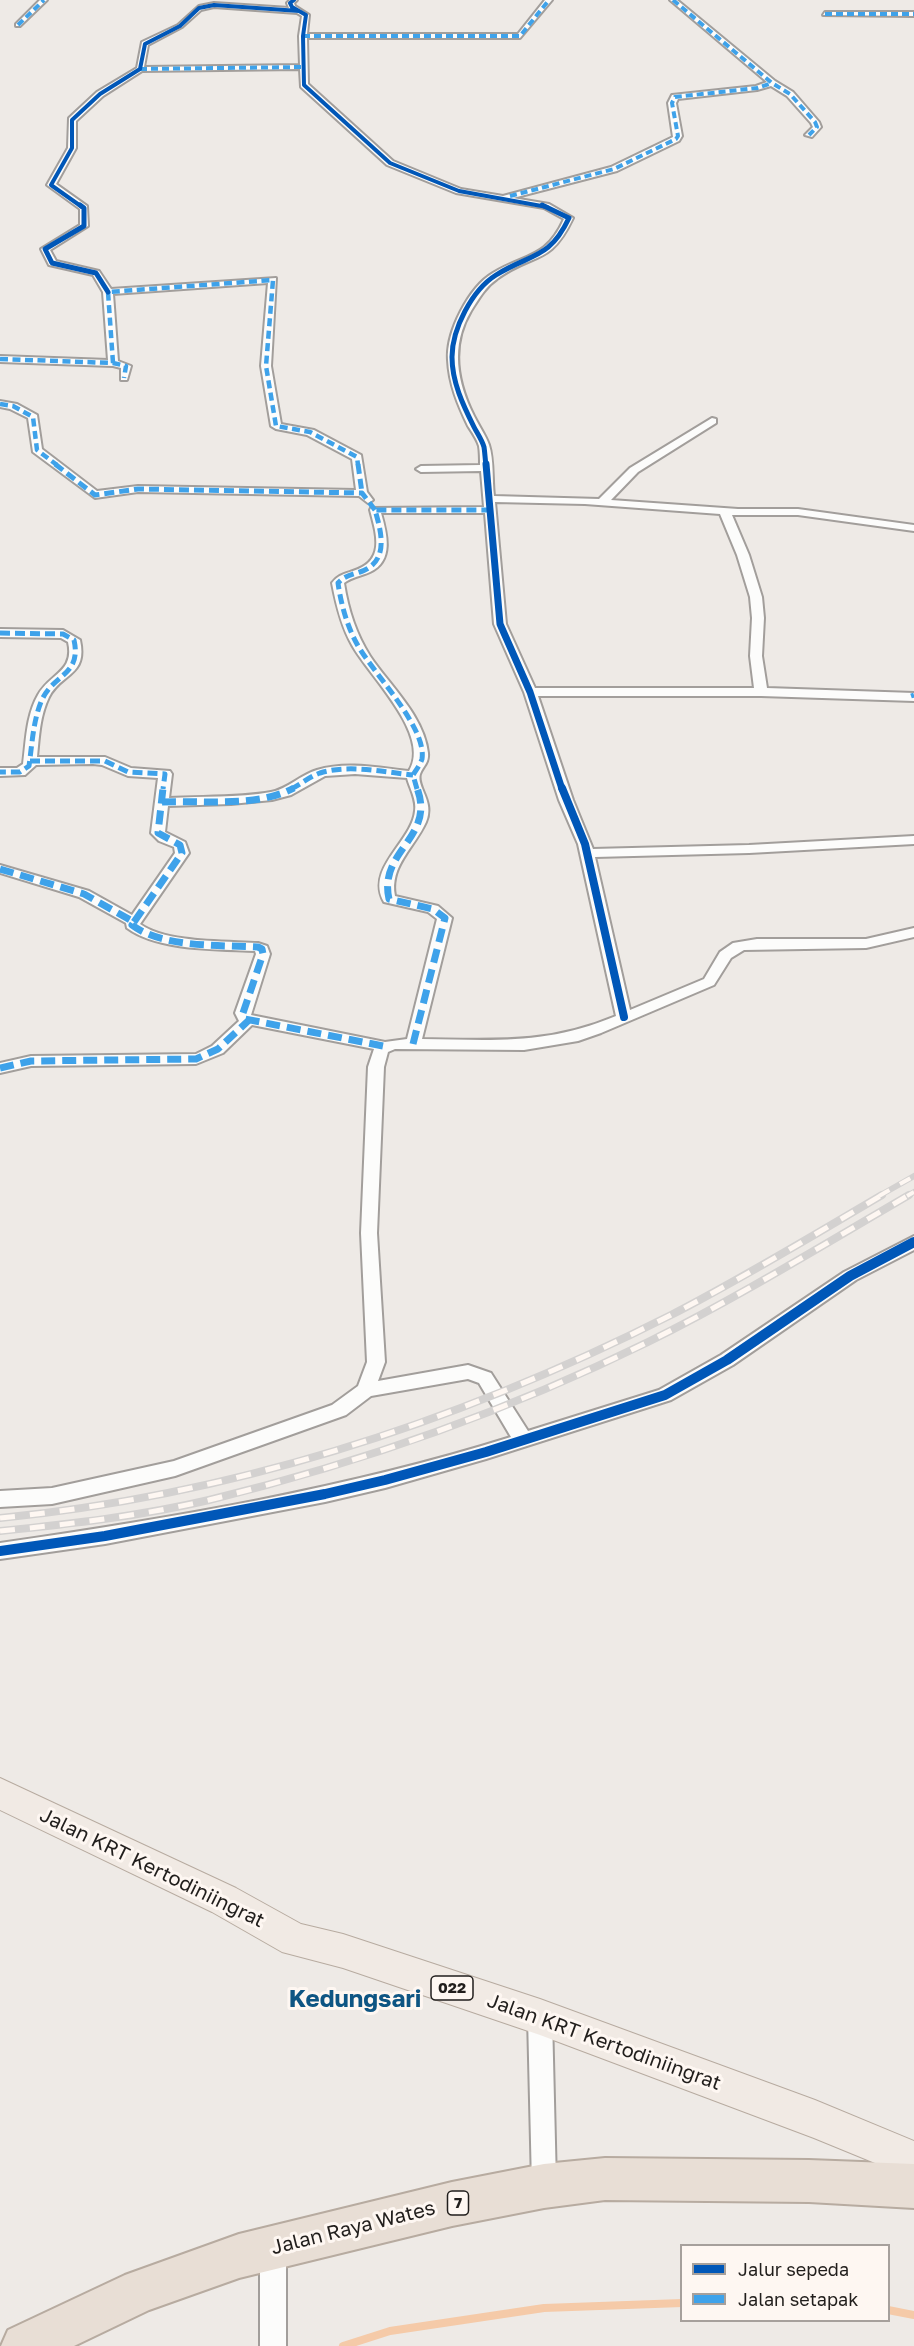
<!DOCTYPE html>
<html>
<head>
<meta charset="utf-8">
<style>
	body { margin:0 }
	#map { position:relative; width:914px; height:2346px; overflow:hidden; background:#eeeae6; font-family:"Golos Text",sans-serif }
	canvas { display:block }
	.legend { position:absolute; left:680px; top:2244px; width:210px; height:78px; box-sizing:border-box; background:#fef7f2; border:2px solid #a6a09c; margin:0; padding:8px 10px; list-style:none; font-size:18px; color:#211e1c }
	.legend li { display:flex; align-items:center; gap:12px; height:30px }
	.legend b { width:30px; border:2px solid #a6a09c }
</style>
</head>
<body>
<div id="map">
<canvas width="914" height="2346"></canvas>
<ul class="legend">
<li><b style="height:8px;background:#0057b8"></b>Jalur sepeda</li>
<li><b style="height:8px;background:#3ea2ea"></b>Jalan setapak</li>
</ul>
</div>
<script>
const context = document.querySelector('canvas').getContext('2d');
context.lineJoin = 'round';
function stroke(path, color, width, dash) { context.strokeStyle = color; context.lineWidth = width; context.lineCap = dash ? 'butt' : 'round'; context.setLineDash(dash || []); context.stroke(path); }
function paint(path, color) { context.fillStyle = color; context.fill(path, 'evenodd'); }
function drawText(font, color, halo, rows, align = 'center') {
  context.font = font + ' "Golos Text",sans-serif'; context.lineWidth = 6; context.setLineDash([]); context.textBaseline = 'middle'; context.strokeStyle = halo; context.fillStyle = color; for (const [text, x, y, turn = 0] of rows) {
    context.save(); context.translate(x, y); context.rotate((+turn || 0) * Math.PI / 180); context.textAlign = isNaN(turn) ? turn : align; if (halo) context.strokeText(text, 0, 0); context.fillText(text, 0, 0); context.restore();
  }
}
const stream = new Path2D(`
	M888 2310 914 2315
	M343 2346 390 2331 544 2308 682 2303`);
const street = new Path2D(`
	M40 0H47L20 26H16V24Z
	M290 0H297L294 3 295 6 309 15 307 34H518L545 0H552L520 38H307L308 84 393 161 461 189 503 196 611 167 673 137 668 103 672 95 756 86 767 82 670 0H677L775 81 793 92 819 122 821 127 812 137 805 135 813 127 811 123 787 96 771 86 757 90 678 99 676 103 682 136 679 141 617 171 513 198 549 204 573 218C550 267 533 252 497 279 485 287 478 300 471 311 450 346 457 382 474 416 479 426 486 436 489 445 494 460 492 480 494 496L599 499 630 468 712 418 716 419V423L638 472 611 500 738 509H798L914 525V531L798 515H732L749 555 762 597 764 618 762 656 767 688 914 693V701L761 696H538L573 800 593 849 749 845 914 836V844L749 853 595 857 630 1010 704 979 720 952 733 943 757 939H866L914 928V937L866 948 744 950 731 958 714 985 601 1033 578 1041 524 1050 395 1049 388 1052 384 1067 377 1233 385 1362 378 1381 468 1365 491 1373 528 1431 659 1390 721 1355 844 1272 914 1236V1250L856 1280 733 1365 671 1400 486 1459 385 1488 325 1502 105 1544 0 1559V1543C172 1518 345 1489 511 1437L479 1383 468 1379 371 1396 346 1415 175 1476 52 1504 0 1507V1491L52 1488 174 1461 332 1405 358 1386 367 1362 361 1233 368 1067 374 1049 252 1025 223 1053 196 1064 31 1066 0 1073V1063L31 1056 196 1054 212 1046 239 1021 235 1013 256 954 255 951C217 949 158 951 127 928L126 923 79 897 0 873V865L89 891 132 915 175 853 174 847 159 841 151 833 158 778 128 776 102 765 93 764 36 765 25 775 0 776V768H17L23 764C26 742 26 716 38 695 50 673 75 672 68 642L61 638 0 637V629L63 630 80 640C88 676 61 673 49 697 40 715 39 737 37 757H105L131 768 170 771 172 774 169 798C203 796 237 798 271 792 288 789 300 775 317 770 347 761 379 768 409 771 432 735 369 676 352 645 341 626 336 604 332 583 338 575 344 574 353 571 385 561 377 536 370 510L371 508 484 507 481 471 421 472 416 469 421 466 480 465C480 459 480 452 479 446 477 439 472 432 468 426 458 405 449 384 448 360 446 332 469 287 493 273 526 253 546 259 564 219L544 208 456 193 387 165 301 87 300 69 142 71 103 96 76 121V148L56 184 87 206 88 226 50 250 56 261 99 271 111 289 276 278 271 366 281 424 314 430 361 455 367 492 373 500 368 503 359 496 138 492 95 498 33 452 28 418 10 409 0 407V401L17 404 37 415 42 449 97 491 138 486 356 490 352 459 307 435 276 429 271 426 261 366 268 283 113 294 118 361 131 366 127 380H121V368L113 366 0 362V356L108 360 103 292 93 275 49 265 41 249 80 225V209L47 185 68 148 69 118 97 92 137 68 142 42 178 25 199 6 214 3 289 8 287 3ZM214 7 297 13 302 16 299 36 300 65 144 67 148 45 182 27 201 10ZM495 502 585 504 720 514 737 555 750 597 752 618 750 656 754 688H535L506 624ZM381 513H485L494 624 524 692 559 800 578 844 616 1016C547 1045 494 1040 422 1039L452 918 438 906 395 896C389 866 415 847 426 822 435 801 416 787 420 774 423 766 429 763 428 753 424 716 390 686 370 656 356 634 348 609 344 583 352 577 361 576 370 572 394 561 387 534 381 513ZM355 774 407 778C410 789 417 800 415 811 412 842 365 868 384 902L428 912 437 919 407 1039 385 1042 251 1015 270 954 267 946 258 943C226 941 166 943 140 924L189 853 185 842 165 832 168 806 231 804 272 800 291 795 325 776Z
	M825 12H914V16L823 15Z
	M540 2005 548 2009 552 2017 556 2184 553 2193 544 2196 535 2193 532 2184 528 2017 532 2009Z
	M273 2235 282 2239 286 2248V2346H260V2248L264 2239Z`);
const primary = new Path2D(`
	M0 1778 236 1888 301 1924 343 1934 540 1999 815 2100 914 2141V2179L814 2138 540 2035 343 1968 282 1952 212 1912 0 1810Z`);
const highway = new Path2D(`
	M605 2158 809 2160 914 2164V2208L809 2202 605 2200 544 2208 452 2226 239 2278 149 2310 74 2346H1L8 2330 125 2275 239 2234 452 2182 544 2164Z`);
const railFar1 = new Path2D(`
	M879 1196 914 1176
	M907 1196 914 1192`);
const rail = new Path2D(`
	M0 1518C235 1495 461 1421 671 1315 743 1278 812 1236 882 1195
	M0 1531C70 1524 141 1516 209 1500 360 1463 508 1411 648 1342 737 1298 823 1245 909 1195`);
const quietFar3 = new Path2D(`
	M673 0 772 83 790 94 815 122 817 127 809 135
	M825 14H914
	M18 25 44 0
	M303 36H520L549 0
	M140 69 304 67
	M510 196 614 169 676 139 678 136 672 103 675 97 757 88 772 83`);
const quietFar2 = new Path2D(`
	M0 359 113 363 126 366 124 378
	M113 363 108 292 273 280 266 366 276 426 310 432 357 457 358 465
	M0 404 13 406 33 417 37 450 57 465`);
const quietFar1 = new Path2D(`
	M55 464 95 495 138 489 362 493 375 510
	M358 464 362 493
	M0 633 63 634 74 640C82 676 52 674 41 702 33 722 32 745 29 766L20 772H0
	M911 696 914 695
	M30 761H105L128 772 165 774 163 789
	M291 789C301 784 309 777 320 773 349 764 383 772 413 775
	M417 789 413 775C416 770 420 765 422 759 427 727 372 672 357 644 347 626 341 604 338 583 344 576 351 575 360 572 389 562 382 534 375 510H490`);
const quiet = new Path2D(`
	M162 802C203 800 256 808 294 788
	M0 869 84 894 134 922 132 925C162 948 221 945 258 947L262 949 263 954 243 1013 245 1019 383 1046
	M134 922 182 853 180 845 158 833 163 788
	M413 1044 445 918 433 909 389 899C378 850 436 838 417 788
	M0 1068 31 1061 196 1059 218 1049 248 1021`);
const cyclewayFar4 = new Path2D(`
	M294 0 290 3 292 7 306 15 303 36 304 85 390 163 459 191 547 207
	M82 207 51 185 72 148V120L100 94 140 69 145 44 180 26 199 8 214 5 299 11`);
const cyclewayFar3 = new Path2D(`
	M80 205 84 208V226L45 249 52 263 96 273 108 292
	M486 465C485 459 485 453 484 447 482 440 477 433 474 427 463 405 452 382 452 357 452 329 472 290 496 275 531 253 549 260 569 218L542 205`);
const cyclewayFar2 = new Path2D(`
	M486 464 500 624 530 692 562 789`);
const cyclewayFar1 = new Path2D(`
	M562 788 585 844 624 1017`);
const cycleway = new Path2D(`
	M0 1551 105 1536 325 1494 385 1480 486 1452 665 1395 727 1360 850 1276 914 1242`);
const shields = [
	[452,1988,42],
	[458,2203,21]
];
const shieldNames = [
	["022",452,1988],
	["7",458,2203]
];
const nearStreetnames = [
	["Jalan KRT Kertodiniingrat",152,1868,26],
	["Jalan KRT Kertodiniingrat",604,2042,20],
	["Jalan Raya Wates",353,2228,-14]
];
const nearQuarternames = [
	["Kedungsari",355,1999]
];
stroke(stream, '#f5caa8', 8);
stroke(street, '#a29e9b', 4);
stroke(primary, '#b7aba0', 2);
stroke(highway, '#b7aba0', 4);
paint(street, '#fcfcfb');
paint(primary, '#f1eae4');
paint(highway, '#e8ded5');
stroke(railFar1, '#d3d1d0', 6);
stroke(rail, '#d3d1d0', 8);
stroke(railFar1, '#fef7f2', 4, [12]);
stroke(rail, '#fef7f2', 5, [15]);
stroke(quietFar3, '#3ea2ea', 4, [7, 4]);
stroke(quietFar2, '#3ea2ea', 4.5, [8, 4.5]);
stroke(quietFar1, '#3ea2ea', 5, [10, 5]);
stroke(quiet, '#3ea2ea', 7, [14, 7]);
stroke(cyclewayFar4, '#0057b8', 4);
stroke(cyclewayFar3, '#0057b8', 5);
stroke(cyclewayFar2, '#0057b8', 7);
stroke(cyclewayFar1, '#0057b8', 8);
stroke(cycleway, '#0057b8', 10);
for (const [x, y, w] of shields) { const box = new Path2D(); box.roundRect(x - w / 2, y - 12, w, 24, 4.5); context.fillStyle = '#fef7f2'; context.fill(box); stroke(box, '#211e1c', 1.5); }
drawText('bold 15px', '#211e1c', null, shieldNames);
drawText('20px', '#211e1c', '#fef7f2', nearStreetnames);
drawText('bold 24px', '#0e5583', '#fef7f2', nearQuarternames);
</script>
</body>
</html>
